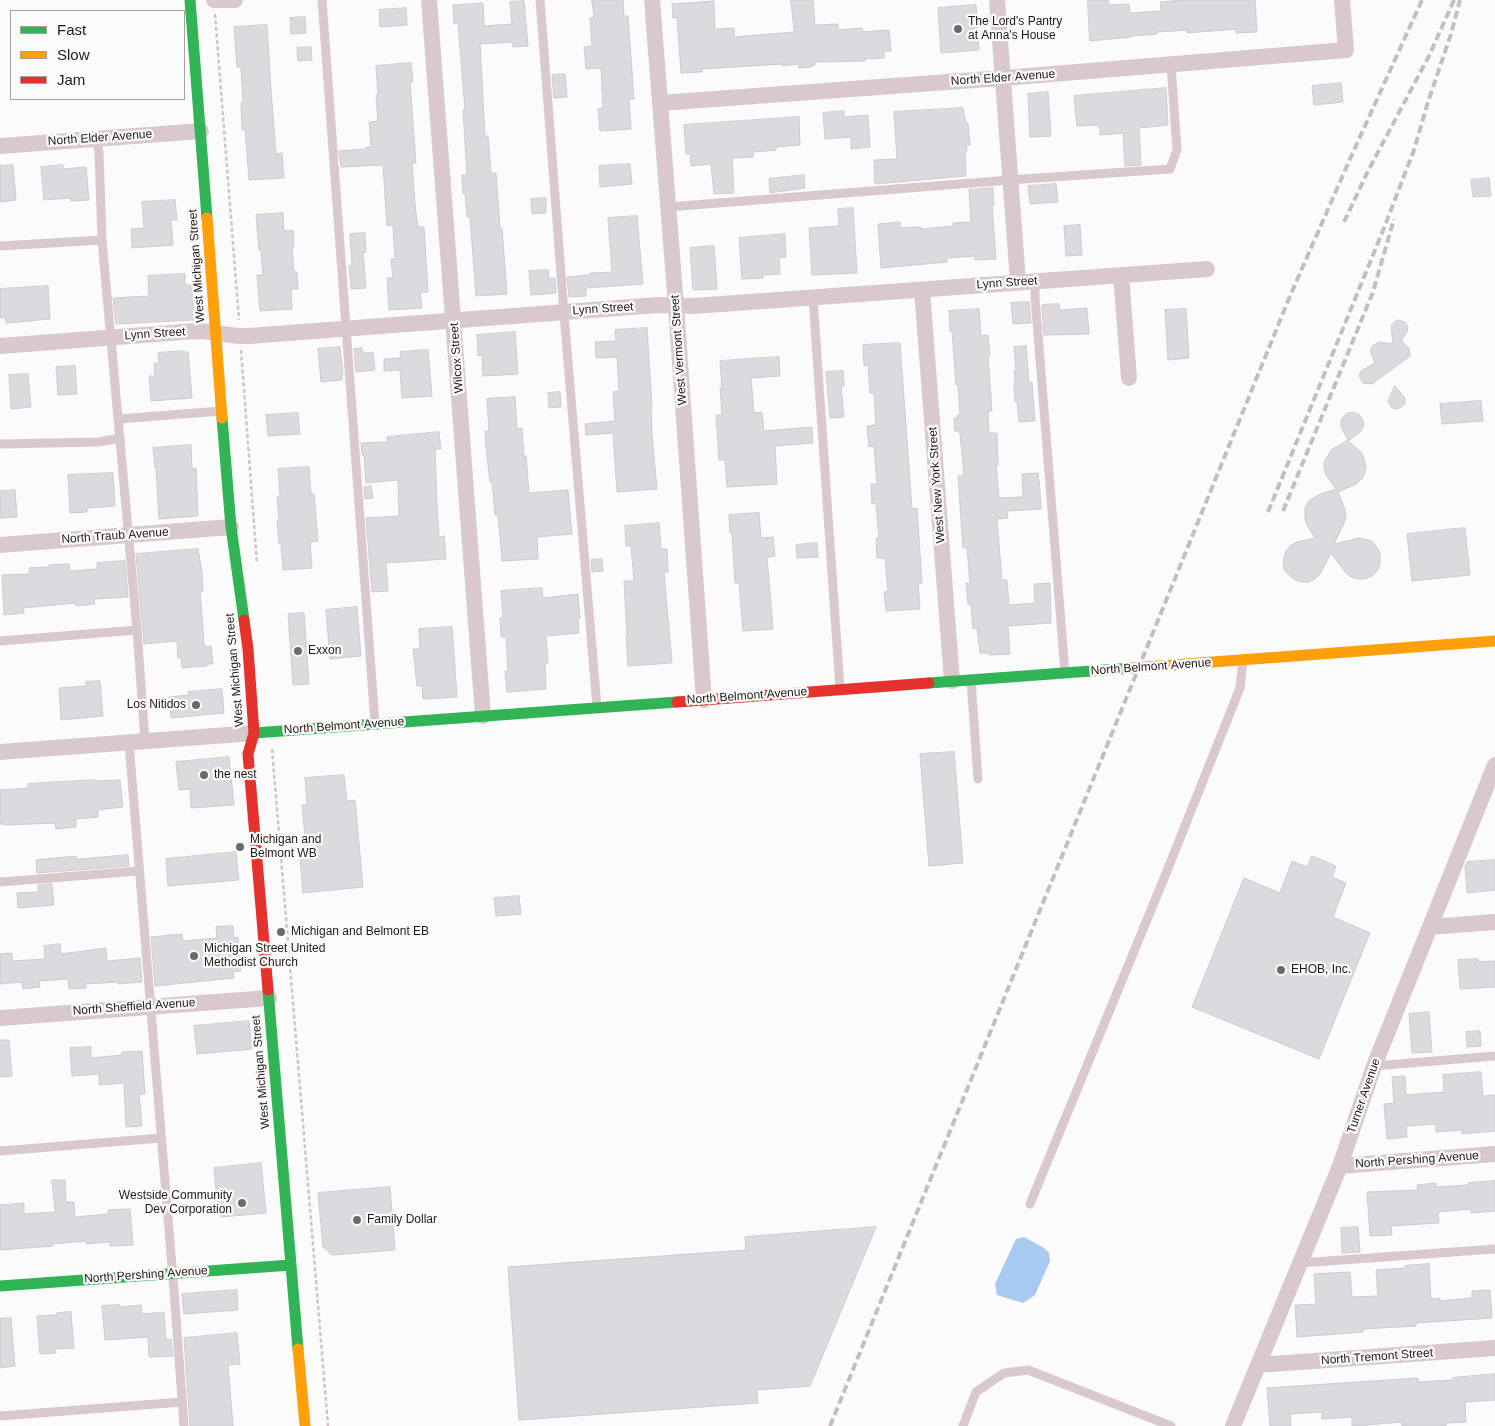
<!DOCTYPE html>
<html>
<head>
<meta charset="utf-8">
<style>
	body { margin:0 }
	#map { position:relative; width:1495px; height:1426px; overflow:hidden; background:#fbfbfb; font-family:Arial,sans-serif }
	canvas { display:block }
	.legend { position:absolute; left:10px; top:10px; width:175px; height:90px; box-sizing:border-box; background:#fbfbfb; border:1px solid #a4a19f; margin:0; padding:6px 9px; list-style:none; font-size:15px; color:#221915 }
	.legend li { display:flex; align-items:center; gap:10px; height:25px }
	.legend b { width:25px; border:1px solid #a4a19f }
</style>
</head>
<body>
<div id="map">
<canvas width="1495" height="1426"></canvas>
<ul class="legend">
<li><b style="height:6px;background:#30b455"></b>Fast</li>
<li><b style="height:6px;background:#ff9f0a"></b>Slow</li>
<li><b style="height:6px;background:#e5322d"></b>Jam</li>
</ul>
</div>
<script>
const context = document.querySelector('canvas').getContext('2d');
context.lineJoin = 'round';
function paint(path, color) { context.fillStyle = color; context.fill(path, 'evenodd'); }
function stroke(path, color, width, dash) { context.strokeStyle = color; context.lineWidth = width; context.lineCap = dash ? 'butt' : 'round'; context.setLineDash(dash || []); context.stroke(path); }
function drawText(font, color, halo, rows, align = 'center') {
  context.font = font + ' Arial,sans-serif'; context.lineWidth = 4.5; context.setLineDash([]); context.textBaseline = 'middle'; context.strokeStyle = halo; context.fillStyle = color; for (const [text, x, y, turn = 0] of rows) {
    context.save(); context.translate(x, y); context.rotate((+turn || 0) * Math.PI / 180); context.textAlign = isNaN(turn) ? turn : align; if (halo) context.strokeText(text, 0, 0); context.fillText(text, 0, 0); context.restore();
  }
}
const water = new Path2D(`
	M1024 1237 1044 1248 1049 1253 1050 1261 1035 1295 1023 1303 997 1295 995 1284 1016 1239Z`);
const building = new Path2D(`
	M592 0H623L624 16H628L634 99H629L631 129 600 131 598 109 603 108 601 68 586 69 584 47 592 46 590 18H594Z
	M791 0H813L815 25 838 24V30L862 28 863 32 889 30 891 51H884V58L865 59V61L815 62V65L811 66V67L799 68 798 64 782 66V64L702 69V72L681 73 677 17 673 18 672 4 714 1 715 29 734 28V37L794 32Z
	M1088 0H1108L1109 5 1129 4 1130 13 1161 11 1160 2 1185 0H1255L1257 32 1236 33V29L1187 33V30L1157 32V34L1132 36V37L1090 41Z
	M524 1 528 46 513 47 512 42 480 44 485 136H488L491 173H496L500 228H502L507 294 476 296 470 217H467L465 193 463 194 462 175H467L463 110H465L458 23 454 24 453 5 483 3 484 26 512 24 510 2Z
	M976 5 979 50 941 53 938 8Z
	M406 8 407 25 380 27 379 10Z
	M305 17 306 33 291 34 290 18Z
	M267 25 271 90 276 154 282 153 284 178 249 180 245 129 242 130 241 103 243 102 241 67H237L234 27Z
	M311 47 312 60 298 61 297 48Z
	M411 63 413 82H410L416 163H412L415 205 418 227H424L428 292H420L422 308 389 310 387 278H393L391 259H395L393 225 387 226 383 165 341 167 339 151 366 149V147H371L369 122 378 121 376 95 378 94 376 66Z
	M565 74 567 97 554 98 552 75Z
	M1341 83 1343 102 1314 105 1312 86Z
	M1166 88 1168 125 1139 128 1141 165 1125 166 1123 133 1100 135V127H1098V125L1077 126 1074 96Z
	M1048 92 1051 136 1030 137 1028 94Z
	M963 108 966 123H968L970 145H966L967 151H965L966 176 875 184 874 160 897 159 894 112Z
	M844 111V117L868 115 870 147 851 149V137L825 139 823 113Z
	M799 117 800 145 776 147V150L753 152V157L732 158 734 193 714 194 711 164 691 166 690 154H686L684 125Z
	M630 164 632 184 600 187 599 166Z
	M13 165 16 200 0 202V166Z
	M63 165V169L86 167 89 200 71 201 70 198 44 200 41 167Z
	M804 175 805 188 770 193 769 179Z
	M1489 178 1491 196 1473 197 1471 180Z
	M1056 184 1058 202 1030 204 1028 186Z
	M993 188 994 206H992L996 259 975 260V256L947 258V262L881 268 878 224 900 222V228L921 227V229L953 226V223L971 222 969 190Z
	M546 198V213L532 214 531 199Z
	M175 200 177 220H171L173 245 132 248 131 229 144 228 142 202Z
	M853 208 857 273 812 275 809 228 839 226 838 209Z
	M283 213 284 231 293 230 294 247 292 248 294 272H297L298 289H291L292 309 260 311 257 275H263L261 250H259L256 215Z
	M637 216 643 284 586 288V296L569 297 567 277 590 275V273L612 272 608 218Z
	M1080 225 1082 255 1066 256 1064 226Z
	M365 233 366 252 363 253 366 288 351 289 349 266 352 265 350 234Z
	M785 234 786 257 779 258 780 274 763 275V278L742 279 739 238Z
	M714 246 717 289 693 290 690 248Z
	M548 270 549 278H555L556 293 531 295 529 271Z
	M185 274V285H192L194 320 116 324 113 298 149 296 148 276Z
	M48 286 50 319 6 323 5 317 0 318V289Z
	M1029 302 1031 323 1013 324 1011 303Z
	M1059 304 1060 310 1087 308 1089 334 1044 335 1042 305Z
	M979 309 981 336 988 335 990 356H988L992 411H988L989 433H997L998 465H996L999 498 1023 497 1022 474 1038 473 1040 490 1041 509 1007 511 1008 518 997 519 1002 580H1007L1009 605 1035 603 1034 584 1050 583 1051 623 1008 626 1010 654 989 655V653H980L977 628 973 629 971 604H968L966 583H970L967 548H963L958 476H964L960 433H959V431H955L954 418H958L957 415H960L958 384 956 385 952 331H950L949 311Z
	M1186 309 1189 358 1168 360 1165 310Z
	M1397 320 1405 322 1408 327 1407 332 1401 341 1409 348 1410 356 1372 384 1363 383 1359 376 1361 371 1375 363 1370 351 1372 346 1379 342 1393 344 1391 326Z
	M647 328 652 407H651L652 435 657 489 617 492 613 433 586 435 585 424 615 421 613 392 619 391 617 357 596 358 595 342 616 341 615 330Z
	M515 332 518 374 483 376 482 355 478 356 477 335Z
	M900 343 912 509 917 508 922 583H918L920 609 886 611 884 592 888 591 885 558H877L876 538H879L876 503 872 504 871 484H877L874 446 869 447 867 426 876 425 874 393H870L868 365 864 366 863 345Z
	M1026 346 1029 383 1032 382 1035 421 1019 422 1017 402H1015L1014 384H1015L1014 371H1016L1014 347Z
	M340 347 343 373H342V380L321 382 318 349Z
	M362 348 363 353 373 352 375 370 356 372 354 349Z
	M428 350 432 396 402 398 400 370 384 371V359L401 358 400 352Z
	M183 351V352H188L192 398 151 401 149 376H155L154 363H159L158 353Z
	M779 357 780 376 751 378 754 413 762 412 764 431 812 427 813 443 775 446 777 484 727 487 725 460H719L716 415H722L720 388H722L720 361Z
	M75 366 77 394 58 395 56 367Z
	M843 371 844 386H841L844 417 830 418 826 372Z
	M28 374 31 407 11 409 9 375Z
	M1395 386 1405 398V404L1398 409 1392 408 1388 401Z
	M560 392 561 407 549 408 548 393Z
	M515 397 517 429 522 428 524 456H526L529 493 568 490 572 534 537 537 538 559 502 561 498 515H495L492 482H490L486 447 485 431H489L487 399Z
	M1481 401 1483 421 1442 424 1440 404Z
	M1353 412 1360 415 1363 421 1364 425 1360 432 1348 441 1362 453 1366 466 1365 473 1362 479 1356 484 1338 492 1345 509 1346 514 1345 521 1334 544 1359 538 1372 541 1380 552V565L1377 571 1372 576 1365 579H1358L1351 577 1346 573 1331 553 1320 574 1315 579 1309 582H1302L1295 580 1285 571 1283 564 1284 557 1286 551 1290 546 1296 542 1315 538 1306 523 1305 517V508L1309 501 1318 495 1336 489 1326 475 1324 468V462L1331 450 1348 440 1341 427V420L1346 414Z
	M298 413 300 434 268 436 266 415Z
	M439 432 441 449H435L437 506 439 537 444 536 446 559 386 563 388 591 372 592 366 518 399 516 398 480 366 483 364 455H362L361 443 387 442V437Z
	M191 445 192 469 196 468 198 516 159 519 156 468H155L153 448Z
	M309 467 311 494H314L318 541 310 542 312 568 283 570 281 544H279L277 521H279L277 497 280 496 278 469Z
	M113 473 115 506 87 508V512L70 513 68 475Z
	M371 486 373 498 365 499 364 487Z
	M15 490 17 517 0 518V491Z
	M759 513 761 538 773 537 775 556 767 557 773 629 743 631 739 583H735L732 533H730L729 515Z
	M659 523 661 549H667L668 572H664L672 663 628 666 626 635H627L624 581H634L631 546H626L625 526Z
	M1465 528 1470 575 1412 581 1407 534Z
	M817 543 818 557 797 558 796 545Z
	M198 549 202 573 203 591H200L204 644 206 647 211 646 213 664H207V666L182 668 181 657 178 658 177 641 144 644 136 554Z
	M602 559 603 571 592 572 591 560Z
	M125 561 128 597 94 599 95 604 76 606 75 603 23 608 24 613 4 615 2 575 29 574V568L49 567V565L69 564 70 571 97 569V563Z
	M542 588 543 598 578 594 580 618 578 619 579 633 546 636 548 663H545L546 689 507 692 505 671H508L506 637H501L500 618 503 617 501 591Z
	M357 607 361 656 330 659 326 610Z
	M304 613 309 684 293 685 288 614Z
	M452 627 457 697 423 699 422 686H417L413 649H420L419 629Z
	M100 681 103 716 61 720 59 688 86 686V682Z
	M222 689 224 713 171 718 169 697 189 695 188 692Z
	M954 752 963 863 929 866 920 754Z
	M229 757 234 805 191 808 190 789 179 790 176 762Z
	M344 775 347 801 355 800 363 887 303 893 299 847H306L302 805H307L305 778Z
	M95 780V781L120 780 123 807 98 810V817L76 819V827L56 829 55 823 5 825V824H0V790L28 788V784Z
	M236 852 239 880 168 886 166 859Z
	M128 855 129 866 37 873 36 860 76 856V859Z
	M1312 856 1336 866 1332 877 1346 883 1333 917 1370 933 1319 1059 1192 1007 1244 878 1280 893 1292 861 1307 867Z
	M1495 860V890L1467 893 1465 867 1467 862Z
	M52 884 54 905 18 908 17 893 38 892V885Z
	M519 896 521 914 496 916 494 898Z
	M233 926 234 938 238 937 241 971 233 972 234 978 155 986 151 937 182 934 183 941 217 938 216 927Z
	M60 944 61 954 106 948 107 961 140 958 142 982 118 984V982L85 984 86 988 69 989 68 979 39 981 40 987 23 989 22 982 0 984V954L12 953V961L45 959 44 946Z
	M1478 959V962L1495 961V987L1460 989 1458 960Z
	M1429 1012 1432 1052 1412 1053 1409 1014Z
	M249 1021 252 1049 197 1054 194 1026Z
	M1480 1031 1481 1046 1467 1047 1466 1032Z
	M0 1040H9L12 1076 0 1077Z
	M91 1047V1058L122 1055V1052L142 1051 145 1094H139L142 1126 126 1127 124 1083 99 1085V1074L72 1076 70 1048Z
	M1481 1072 1483 1096 1495 1095V1131L1462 1134V1130L1436 1132V1124L1406 1126 1407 1137 1387 1139 1384 1104 1394 1103 1392 1077 1405 1076 1406 1095 1444 1092 1443 1075Z
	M261 1163 266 1213 221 1217 218 1190H216L214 1168Z
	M52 1180H65L66 1202H74L75 1217 108 1214V1210L130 1209 133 1245 110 1246V1242L86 1244V1241L52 1244 53 1246 0 1250V1205L24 1203V1214L55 1212Z
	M1495 1181V1211L1471 1213V1209L1438 1212 1439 1223 1391 1226 1392 1235 1370 1236 1367 1192 1418 1190 1417 1185 1436 1183V1187L1469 1185V1183Z
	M390 1187 395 1250 332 1255 323 1247 318 1193Z
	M876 1227 810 1386 757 1390 758 1403 519 1420 508 1267 746 1250 745 1237Z
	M1358 1227 1360 1252 1342 1253 1341 1228Z
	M1429 1264 1431 1299 1440 1298V1301L1472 1298V1291L1490 1290 1492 1318 1416 1323V1326L1363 1329V1332L1297 1337 1295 1305 1316 1304 1314 1274 1350 1272 1352 1297 1378 1296 1376 1270 1405 1268V1266Z
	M237 1290 238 1310 184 1314 182 1294Z
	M120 1305V1307L141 1305 142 1314 164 1312 166 1340 171 1339 173 1356 149 1357 148 1337 105 1340 102 1306Z
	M71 1312 74 1348 55 1349 56 1353 40 1354 37 1316 57 1315V1313Z
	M11 1318 15 1366 0 1368V1319Z
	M237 1333 240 1364 228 1365 233 1426H190L184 1338Z
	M1495 1374V1400L1465 1402 1466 1422 1446 1423V1426H1402V1422L1367 1425V1426H1352V1417L1322 1419V1412L1290 1414 1291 1426H1270L1267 1388 1418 1378V1382L1453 1380V1378Z`);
const path = new Path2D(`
	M215 14 239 320
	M241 350 257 564
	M272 749 328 1426`);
const lane = new Path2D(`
	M322 0 375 723
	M540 0 565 326 597 707
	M668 207 1023 179 1170 169 1177 150 1171 65
	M0 246 102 240
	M1035 281V297L1065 673
	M813 298 840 689
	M119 419 221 411
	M0 444 99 442 120 438
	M137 630 145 741
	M0 641 137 630 102 240 99 152 96 139
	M971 680 978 779
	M129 743 174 1291 184 1426
	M0 882 139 871
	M1374 1066 1495 1056
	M0 1151 161 1138
	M1030 1204 1167 871 1240 688 1243 660
	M1300 1263 1495 1249
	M0 1416 182 1402
	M963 1426 976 1392 1004 1373 1028 1370 1171 1426`);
const street = new Path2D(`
	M214 0H235
	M429 0 483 716
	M652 0 676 306 704 700
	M997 0 1018 282
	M660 103 1016 77 1346 50 1342 0
	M0 146 201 131
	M1121 275 1129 378
	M922 290 952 681
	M0 346 196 331C214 331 231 337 249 336L658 305 694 306 1207 269
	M0 545 231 527
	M0 752 254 733
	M1430 927 1495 922
	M0 1018 269 998
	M1340 1166 1495 1154
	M1258 1365 1495 1348
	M1233 1426 1340 1166 1374 1066 1495 765`);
const fast = new Path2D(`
	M190 0 207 218
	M222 418 231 527 244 620
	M929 683 1132 668
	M254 733 677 702
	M268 990 298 1349
	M0 1286 291 1265`);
const slow = new Path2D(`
	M207 218 222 418
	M1132 668 1495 641
	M298 1349 305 1426`);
const jam = new Path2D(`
	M244 620 248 649 254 733 248 754 268 990
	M677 702 929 683`);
const rail = new Path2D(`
	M1344 222 1368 171 1429 56 1454 0
	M1283 511 1373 292 1394 219
	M1268 512 1384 228 1414 150 1428 102 1451 34 1460 0
	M830 1426 1290 296 1350 159 1422 0`);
const markers = [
	[958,29,5,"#6e6866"],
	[298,651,5,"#6e6866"],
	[196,705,5,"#6e6866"],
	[204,775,5,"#6e6866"],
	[240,847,5,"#6e6866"],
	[281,932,5,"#6e6866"],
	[194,956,5,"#6e6866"],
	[1281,970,5,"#6e6866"],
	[242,1203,5,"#6e6866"],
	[357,1220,5,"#6e6866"]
];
const poiNames = [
	["The Lord's Pantry",968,22],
	["at Anna's House",968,36],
	["Exxon",308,651],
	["Los Nitidos",186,705,"right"],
	["the nest",214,775],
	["Michigan and",250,840],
	["Belmont WB",250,854],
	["Michigan and Belmont EB",291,932],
	["Michigan Street United",204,949],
	["Methodist Church",204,963],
	["EHOB, Inc.",1291,970],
	["Westside Community",232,1196,"right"],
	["Dev Corporation",232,1210,"right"],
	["Family Dollar",367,1220]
];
const streetNames = [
	["North Elder Avenue",1003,78,-4],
	["North Elder Avenue",100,138,-4],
	["West Michigan Street",197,266,-94],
	["Lynn Street",1007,283,-4],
	["Lynn Street",603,309,-4],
	["Lynn Street",155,334,-4],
	["West Vermont Street",679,350,-94],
	["Wilcox Street",457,358,-94],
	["West New York Street",937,485,-94],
	["North Traub Avenue",115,536,-4],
	["North Belmont Avenue",1151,667,-4],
	["West Michigan Street",235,670,-95],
	["North Belmont Avenue",747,696,-4],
	["North Belmont Avenue",344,726,-4],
	["North Sheffield Avenue",134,1007,-4],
	["West Michigan Street",261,1072,-95],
	["Turner Avenue",1364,1096,-71],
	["North Pershing Avenue",1417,1160,-4],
	["North Pershing Avenue",146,1275,-4],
	["North Tremont Street",1377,1357,-4]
];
paint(water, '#a8c9f0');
paint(building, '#dcdade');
stroke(building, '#cdcbcf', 1);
stroke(path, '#cfc5c6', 2.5, [4, 2.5]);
stroke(lane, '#dac9cc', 9);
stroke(street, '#dac9cc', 16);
stroke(fast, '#30b455', 11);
stroke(slow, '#ff9f0a', 11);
stroke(jam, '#e5322d', 11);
stroke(rail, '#c5bdbf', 4, [8, 4]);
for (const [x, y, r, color] of markers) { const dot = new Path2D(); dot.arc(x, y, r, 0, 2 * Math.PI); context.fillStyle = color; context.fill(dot); stroke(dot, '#fbfbfb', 2); }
drawText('12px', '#221915', '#fbfbfb', poiNames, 'left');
drawText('12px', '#221915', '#fbfbfb', streetNames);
</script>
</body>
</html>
